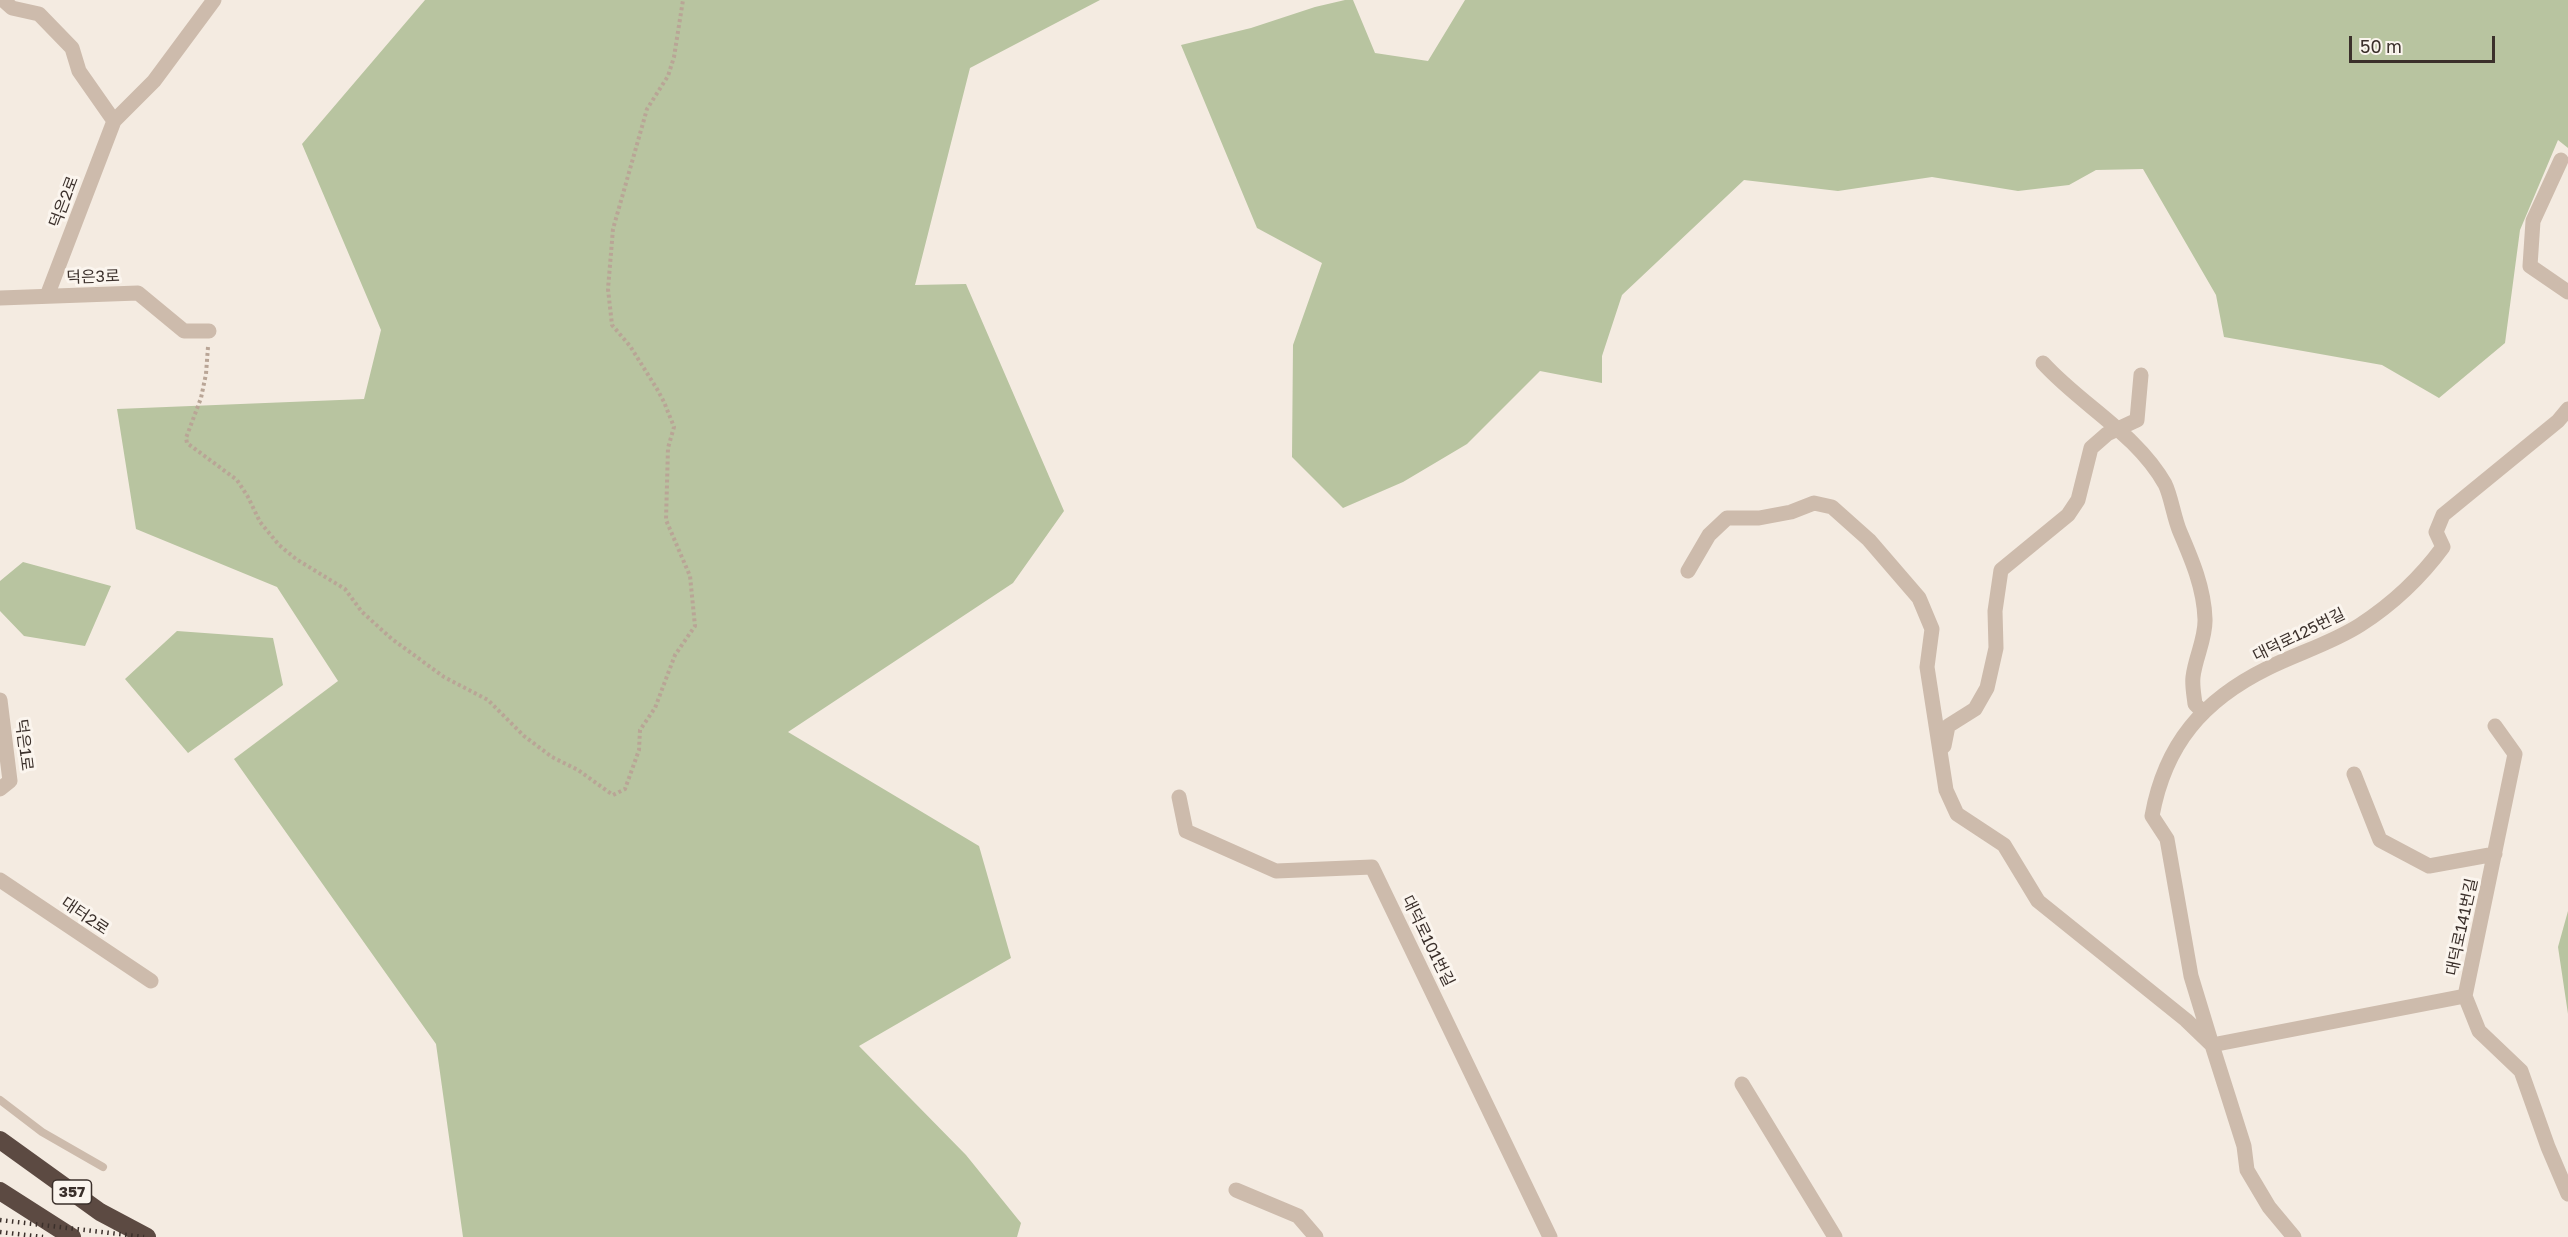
<!DOCTYPE html>
<html>
<head>
<meta charset="utf-8">
<style>
	body { margin:0 }
	#map { position:relative; width:2568px; height:1237px; overflow:hidden; background:#f4ebe1; font-family:"Golos Text",sans-serif }
	canvas { display:block }
	.scale { position:absolute; left:2349px; top:36px; width:146px; height:27px; box-sizing:border-box; border:3px solid #3b302b; border-top:0; padding-left:8px; font-size:18px; line-height:21px; white-space:nowrap; color:#3b302b; -webkit-text-stroke:4px #fbf5ee; paint-order:stroke }
</style>
</head>
<body>
<div id="map">
<canvas width="2568" height="1237"></canvas>
<div class="scale">50 m</div>
</div>
<script>
const context = document.querySelector('canvas').getContext('2d');
context.lineJoin = 'round';
function paint(path, color) { context.fillStyle = color; context.fill(path, 'evenodd'); }
function stroke(path, color, width, dash) { context.strokeStyle = color; context.lineWidth = width; context.lineCap = dash ? 'butt' : 'round'; context.setLineDash(dash || []); context.stroke(path); }
function drawText(font, color, halo, rows, align = 'center') {
  context.font = font + ' "Golos Text","Noto Sans KR",sans-serif'; context.lineWidth = 6; context.setLineDash([]); context.textBaseline = 'middle'; context.strokeStyle = halo; context.fillStyle = color; for (const [text, x, y, turn = 0] of rows) {
    context.save(); context.translate(x, y); context.rotate((+turn || 0) * Math.PI / 180); context.textAlign = isNaN(turn) ? turn : align; if (halo) context.strokeText(text, 0, 0); context.fillText(text, 0, 0); context.restore();
  }
}
const green = new Path2D(`
	M425 0H1100L970 68 915 285 966 284 1064 511 1013 583 788 732 979 846 1011 958 859 1046 966 1155 1021 1223 1017 1237H463L436 1044 234 759 338 681 277 587 136 529 117 409 364 399 381 330 302 144Z
	M1345 0H1353L1375 53 1428 61 1465 0H2568V148L2558 140 2520 230 2505 343 2439 398 2382 365 2224 337 2216 295 2143 169 2096 170 2069 185 2018 191 1932 177 1838 191 1744 180 1622 295 1602 356V383L1540 371 1467 444 1403 482 1343 508 1292 457 1293 345 1322 263 1257 228 1181 45 1251 28 1315 7Z
	M23 562 111 586 85 646 24 636 0 611V581Z
	M177 631 273 638 283 685 188 753 125 679Z
	M2568 911V1014L2558 947Z`);
const path = new Path2D(`
	M208 347 206 374 201 398 186 438 187 443 237 480 248 497 260 522 279 545 296 559 345 589 362 612 392 639 444 677 488 700 524 736 552 757 578 770 613 795 625 789 639 750 640 730 655 708 675 655 695 626 690 576 666 520 668 448 674 427 664 402 657 389 630 346 612 325 608 289 613 229 647 109 668 76 674 57 683 0`);
const lane = new Path2D(`
	M0 1100 42 1132 103 1167`);
const street = new Path2D(`
	M3 0 12 8 39 14 72 48 79 71 114 121 47 296
	M114 121 154 81 214 0
	M2561 160 2533 221 2530 266 2568 292
	M0 298 138 293 184 331H209
	M2043 363C2081 405 2136 433 2165 484 2171 496 2174 518 2180 532 2192 560 2204 588 2205 619 2206 638 2195 658 2193 677 2192 686 2194 695 2195 704L2203 712
	M1688 571 1709 535 1727 518H1759L1791 512 1814 503 1832 507 1869 540 1919 598 1932 629 1927 667 1946 790 1957 814 2004 845 2038 901 2186 1020 2212 1045 2244 1146 2247 1170 2269 1207 2294 1237
	M0 700 10 781 0 789
	M2495 726 2515 754 2465 996 2479 1031 2521 1071 2548 1147 2568 1194
	M1944 746 1948 726 1975 709 1987 688 1996 648 1995 611 2001 570 2068 515 2078 500 2091 448 2107 434 2137 420 2141 375
	M2354 774 2380 840 2429 866 2495 854
	M1179 797 1186 831 1276 871 1372 867 1550 1237
	M0 880 151 981
	M2465 996 2212 1045 2191 976 2167 839 2152 816C2165 744 2203 700 2268 668 2298 653 2332 643 2360 625 2391 605 2421 577 2443 547L2436 532 2443 515 2558 421 2568 409
	M1742 1084 1835 1237
	M1236 1190 1298 1216 1316 1237`);
const highway = new Path2D(`
	M0 1140 100 1212 147 1237
	M0 1191 72 1237`);
const rail = new Path2D(`
	M0 1220 144 1237
	M0 1232 43 1237`);
const shields = [
	[72,1192,39]
];
const shieldNames = [
	["357",72,1192]
];
const streetNames = [
	["덕은2로",64,202,-69],
	["덕은3로",93,277,-2],
	["대덕로125번길",2299,635,-26],
	["덕은1로",24,745,83],
	["대터2로",85,916,34],
	["대덕로141번길",2462,927,-78],
	["대덕로101번길",1428,941,64]
];
paint(green, '#b8c4a0');
stroke(path, '#b9a596', 4, [3, 3]);
stroke(lane, '#cdbbac', 8);
stroke(street, '#cdbbac', 15);
stroke(highway, '#5c4a42', 18);
stroke(rail, '#3b302b', 4.5, [1.5, 4.5]);
for (const [x, y, w] of shields) { const box = new Path2D(); box.roundRect(x - w / 2, y - 12, w, 24, 4.5); context.fillStyle = '#fbf5ee'; context.fill(box); stroke(box, '#3b302b', 1.5); }
drawText('bold 15px', '#3b302b', null, shieldNames);
drawText('16px', '#3b302b', '#fbf5ee', streetNames);
</script>
</body>
</html>
